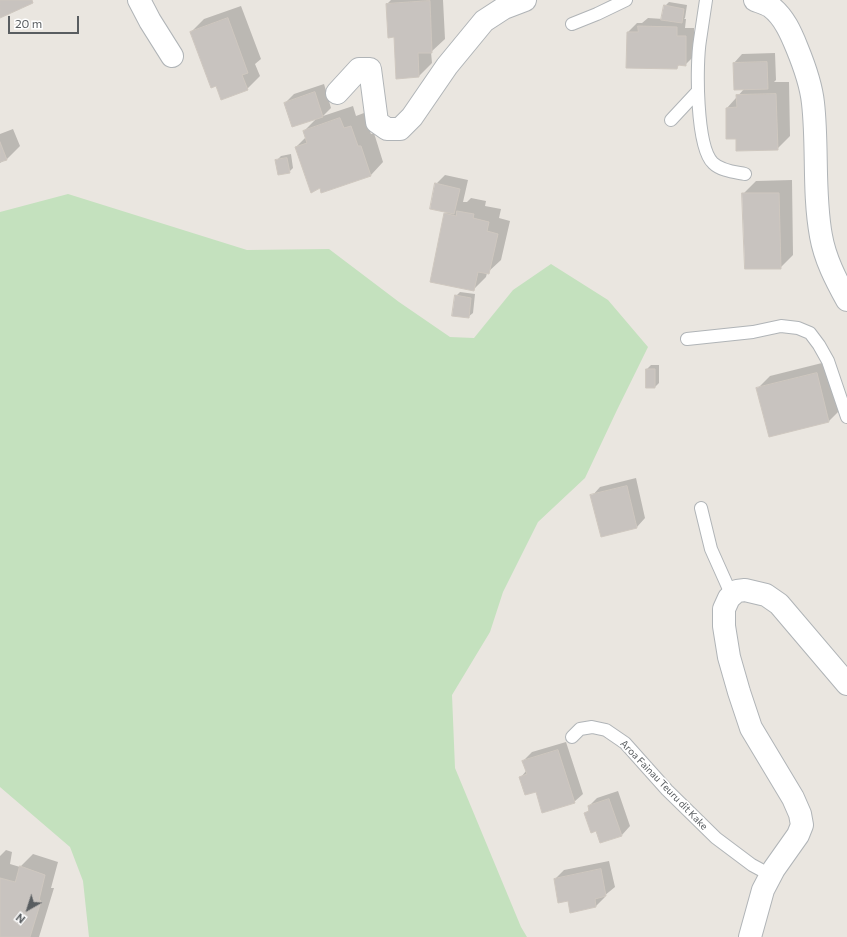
<!DOCTYPE html>
<html>
<head>
<meta charset="utf-8">
<style>
	body { margin:0 }
	#map { position:relative; width:847px; height:937px; overflow:hidden; background:#eae6e0; font-family:Commissioner,sans-serif }
	canvas { display:block }
	.north { position:absolute; left:8px; top:889px; width:40px; height:40px; -webkit-text-stroke:3px #fff; paint-order:stroke; rotate:219deg; font-size:11px; font-weight:700; line-height:16px; text-align:center; color:#595d60 }
	.north::after { content:''; display:block; margin:auto; width:14px; height:18px; background:#595d60; clip-path:polygon(50% 0,100% 100%,50% 72%,0 100%) }
	.scale { position:absolute; left:8px; top:16px; width:71px; height:18px; box-sizing:border-box; border:2px solid #595d60; border-top:0; padding-left:5px; font-size:12px; line-height:14px; white-space:nowrap; color:#595d60; -webkit-text-stroke:3px #fff; paint-order:stroke }
</style>
</head>
<body>
<div id="map">
<canvas width="847" height="937"></canvas>
<div class="north">N</div>
<div class="scale">20 m</div>
</div>
<script>
const context = document.querySelector('canvas').getContext('2d');
context.lineJoin = 'round';
function paint(path, color) { context.fillStyle = color; context.fill(path, 'evenodd'); }
function stroke(path, color, width, dash) { context.strokeStyle = color; context.lineWidth = width; context.lineCap = dash ? 'butt' : 'round'; context.setLineDash(dash || []); context.stroke(path); }
function drawText(font, color, halo, rows, align = 'center') {
  context.font = font + ' Commissioner,sans-serif'; context.lineWidth = 3.5; context.setLineDash([]); context.textBaseline = 'middle'; context.strokeStyle = halo; context.fillStyle = color; for (const [text, x, y, turn = 0] of rows) {
    context.save(); context.translate(x, y); context.rotate((+turn || 0) * Math.PI / 180); context.textAlign = isNaN(turn) ? turn : align; if (halo) context.strokeText(text, 0, 0); context.fillText(text, 0, 0); context.restore();
  }
}
const green = new Path2D(`
	M68 194 247 250 329 249 399 302 450 337 474 338 513 290 551 264 608 300 648 347 617 410 585 478 538 522 503 592 490 632 452 695 455 768 521 927 527 937H89L83 881 70 847 0 787V212Z`);
const shadow = new Path2D(`
	M391 0H443L445 39 431 52 432 63 419 76 395 36 387 4Z
	M669 2 687 5 685 18 684 19H686L685 28H694V56L685 65 680 64 676 68 628 32 637 23H642L648 18 663 19 665 6Z
	M241 6 261 59 255 64 260 76 247 89 217 85 191 32 204 19Z
	M775 53 776 80 774 82H789L790 136 777 149 737 138 727 108 744 89 734 63 742 54Z
	M324 84 331 108 323 116 353 106 356 116 364 113 371 134 374 133 383 162 371 175 321 186 296 147 306 137 304 131 317 118 285 103 294 94Z
	M13 129 20 146 7 159 0 163V134Z
	M291 154 293 168 289 172 276 161 281 156Z
	M445 175 468 180 463 202H467L471 198 486 201 485 206 501 209 499 218 510 221 501 260 487 273 486 277 473 290 445 213 447 212 436 184Z
	M792 180 793 255 780 268 743 194 756 181Z
	M460 292 475 294 473 313 468 317 456 296Z
	M830 361 842 408 829 421 757 389 770 376Z
	M651 365H659V383L655 387 647 369Z
	M636 478 645 518 637 527 592 496 600 487Z
	M566 742 583 794 574 802 521 777 526 771 523 761 532 752Z
	M618 791 630 826 622 835 597 830 586 813 590 809 589 806 597 798Z
	M6 850 12 852 10 864 20 867 33 854 58 862 51 888H54L39 937H0V856Z
	M609 861 615 887 604 896 605 897 596 906 571 911 568 900 555 879 564 870Z`);
const building = new Path2D(`
	M0 0H32L33 3 0 18Z
	M430 1 432 53H418L419 77 396 79 394 37 388 38 386 4Z
	M664 5 684 9 682 23 661 20Z
	M228 18 248 73 242 75 248 90 221 100 216 86 211 88 190 32Z
	M638 26 677 27V36H686V66L678 65 677 69 626 68 627 32H638Z
	M767 62 768 89 734 90 733 63Z
	M315 92 323 117 292 127 284 103Z
	M776 94 778 150 736 151V139H726V108L737 107 736 95Z
	M340 118 344 128 351 126 358 146H361L371 176 321 193 320 188 311 193 295 147 307 143 303 131Z
	M0 142 7 160 0 162Z
	M287 158 290 173 278 175 275 160Z
	M435 183 460 189 454 214 430 209Z
	M742 193H779L781 269H745Z
	M457 211 474 214 473 218 489 222 487 231 498 234 489 274 478 272 474 291 430 282 444 213 456 216Z
	M455 295 471 298 469 318 452 316Z
	M646 369H655V388H646Z
	M817 373 829 422 769 437 756 388Z
	M627 486 637 528 601 537 590 495Z
	M558 750 575 803 542 813 536 792 525 795 519 777 527 774 522 761Z
	M609 799 622 836 600 843 596 831 591 833 584 813 589 811 588 806Z
	M20 866 45 875 39 900 41 901 30 937H0V878L15 882Z
	M601 869 606 896 595 899 596 907 570 913 568 901 558 903 554 879Z`);
const lane = new Path2D(`
	M706 0C704 13 702 26 700 40 696 64 696 147 713 163 721 171 735 172 745 174
	M572 24 597 14 626 0
	M671 120 698 91
	M687 339 753 332 781 326 798 328 810 333 819 345 828 361 847 417
	M701 508 711 549 732 596
	M572 737 580 729 592 727 606 730 625 743 667 790 716 838 752 865 765 872H773`);
const street = new Path2D(`
	M139 0 150 21 172 56
	M755 0C760 2 767 4 771 7 784 17 791 33 797 48 804 65 811 84 813 103 818 147 813 192 821 236 825 259 836 280 847 300
	M337 93 359 69H370L377 122 387 129H400L412 117 447 66 484 21 504 8 525 0
	M750 937 763 890 774 869 798 835 802 825 800 814 793 798 751 728 739 692 729 657 724 626V609L729 598 737 591 745 590 766 595 779 604 847 684`);
const streetNames = [
	["Aroa Fainau Teuru dit Kake",664,785,46]
];
paint(green, '#c4e1be');
paint(shadow, '#0003');
paint(building, '#c8c3bf');
stroke(building, '#cec7bf', 1);
stroke(lane, '#b0b4b7', 14);
stroke(street, '#b0b4b7', 24);
stroke(lane, '#fff', 12);
stroke(street, '#fff', 22);
drawText('10px', '#595d60', '#fff', streetNames);
</script>
</body>
</html>
